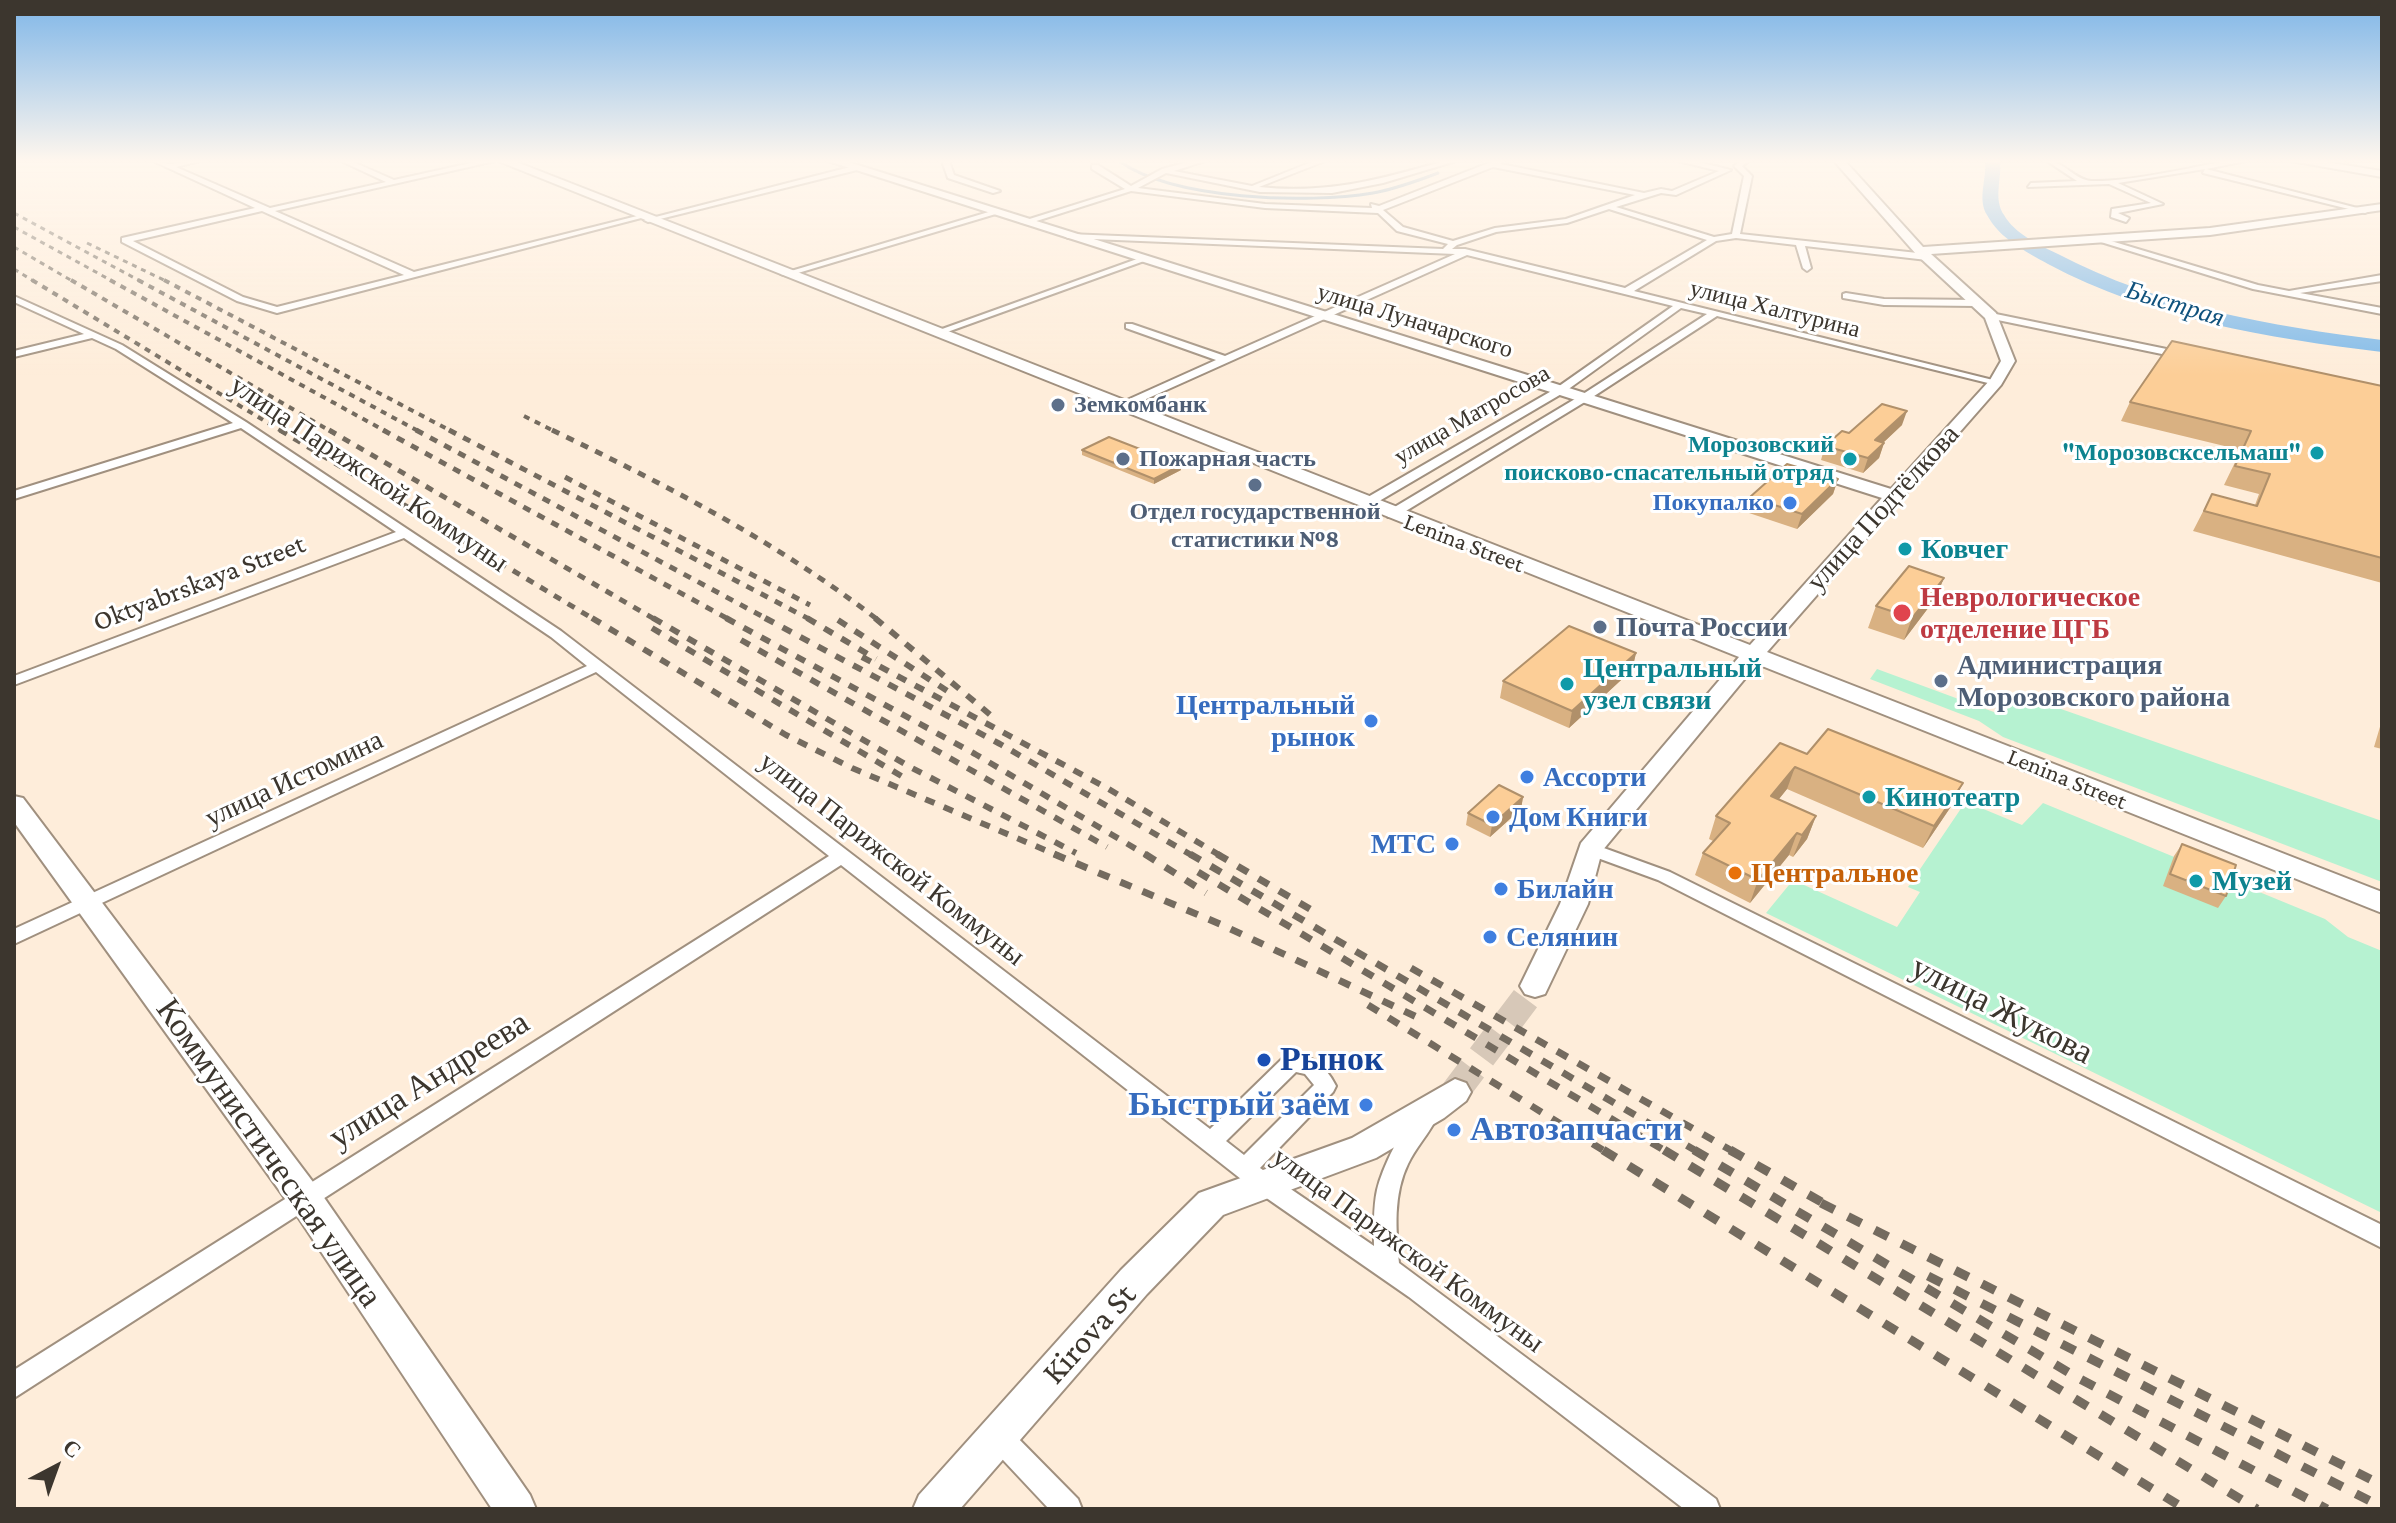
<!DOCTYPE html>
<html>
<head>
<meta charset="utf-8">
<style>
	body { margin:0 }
	#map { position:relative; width:2396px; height:1523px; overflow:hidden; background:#feedda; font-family:"Crimson Pro",serif }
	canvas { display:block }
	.frame { position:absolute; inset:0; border:16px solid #3c362e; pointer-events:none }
	.north { position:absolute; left:16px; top:1427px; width:80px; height:80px; -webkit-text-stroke:6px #fff; paint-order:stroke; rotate:41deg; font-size:22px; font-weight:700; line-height:32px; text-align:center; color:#3c362e }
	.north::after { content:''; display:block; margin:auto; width:28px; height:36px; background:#3c362e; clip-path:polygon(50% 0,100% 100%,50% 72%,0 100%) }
</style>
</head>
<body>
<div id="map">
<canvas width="2396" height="1523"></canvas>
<div class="frame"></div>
<div class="north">С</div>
</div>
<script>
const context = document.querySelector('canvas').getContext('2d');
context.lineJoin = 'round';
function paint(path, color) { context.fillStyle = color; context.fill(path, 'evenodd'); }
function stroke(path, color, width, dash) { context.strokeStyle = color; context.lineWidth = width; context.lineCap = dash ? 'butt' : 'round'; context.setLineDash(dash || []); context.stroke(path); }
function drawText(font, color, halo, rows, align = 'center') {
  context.font = font + ' "Crimson Pro",serif'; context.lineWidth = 6; context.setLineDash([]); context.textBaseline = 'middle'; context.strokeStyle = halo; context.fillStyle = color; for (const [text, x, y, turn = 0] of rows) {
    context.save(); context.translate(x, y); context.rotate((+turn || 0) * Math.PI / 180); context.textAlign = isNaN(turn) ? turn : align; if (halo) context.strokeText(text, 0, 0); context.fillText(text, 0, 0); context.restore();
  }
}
const green = new Path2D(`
	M1877 669 2002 715 2018 694 2382 821V882L2003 737 1979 721 1870 679Z
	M2043 803 2325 919 2348 937 2382 951V1213L1766 913 1793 880 1897 927 1920 892 1908 887 1962 807 1981 808 2022 825Z`);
const stream = new Path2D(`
	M1119 161C1174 200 1307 204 1373 193 1395 189 1417 181 1438 173`);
const river = new Path2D(`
	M1985 161H2000C2002 179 1993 199 2004 215 2015 234 2039 245 2058 254 2159 307 2270 326 2382 340V352C2267 338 2151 319 2048 264 2025 251 2000 239 1987 215 1977 199 1987 179 1985 161Z`);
const secondaryTunnel = new Path2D(`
	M1455 1092 1535 986`);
const street = new Path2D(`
	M153 161 169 164 200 161 176 167 270 208 386 182 341 161H351L394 180 480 161H495L275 211 414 272 641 215 645 217 277 313 237 301 122 242V238L255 208ZM262 211 404 275 277 307 243 297 133 241Z
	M942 161H949L954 175 1000 191 993 193 948 178Z
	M1192 161H1205L1174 171 1252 186 1314 161H1325L1259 187C1327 194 1379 180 1444 161H1456L1383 183 1332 193 1260 192 1166 173 1138 188 1265 204 1372 208 1371 204 1379 206 1491 162 1502 161 1501 164 1644 193 1661 189 1672 191 1719 171 1678 161H1694L1731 170 1676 195 1661 193 1616 207 1714 237 1732 234 1744 176 1734 166 1740 161H1749L1742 166 1752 176 1740 234 1927 254 1931 257 1927 260 1805 246 1811 268 1807 271 1803 268 1796 245 1736 238 1716 241 1634 291 2001 382 1996 385 1717 316 1588 400 1396 517H1388V511L1580 396 1707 314 1681 308 1563 393 1369 507H1361V501L1555 389 1673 306 1467 255 1124 409H1116V405L1216 360 1126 328V324H1132L1225 356 1455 254 1068 238 1064 236 1068 234 1443 249 1448 244 1397 231 1378 213 1265 208 1131 191 1027 224 1020 222 1125 189 1092 169V165H1098L1131 186 1162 169ZM1493 167 1635 195 1566 219 1495 228 1453 241 1403 227 1383 210ZM1609 209 1707 240 1625 288 1465 249H1452L1457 245 1496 232 1567 223Z
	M2047 161C2064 161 2075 180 2091 181 2129 182 2188 168 2227 161H2246L2206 169 2369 211 2365 213 2203 173 2205 169 2118 183 2163 204 2118 213 2129 218 2126 222 2111 217 2112 209 2151 203 2109 184 2028 187 2031 183 2077 181Z
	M854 166 857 170 648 222 644 220Z
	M992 211 999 213 788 276 781 274Z
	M2101 238 2258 285 2289 291 2382 275V281L2300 293 2382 308V314L2253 289 2101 242Z
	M1137 259 1144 261 939 335 931 333Z
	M1846 293 1884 299 1977 300 1982 303 1977 306 1884 305 1843 298V294Z
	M14 296 122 345 246 422 561 631 1210 1129 1284 1057C1308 1049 1326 1066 1336 1086L1333 1092 1260 1168 1374 1246C1374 1228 1373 1208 1377 1190 1381 1172 1403 1121 1420 1114 1425 1111 1426 1113 1432 1115L1435 1121C1427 1136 1415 1149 1408 1164 1393 1195 1396 1230 1399 1263L1716 1499 1720 1509H1684L1409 1297 1255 1190 841 865 14 1398V1370L829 856 596 672 14 944V929L587 666 551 637 404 538 14 685V676L396 532 241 428 14 499V491L233 423 116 349 92 338 14 357V351L84 334 14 302ZM1296 1072 1305 1074 1314 1085 1244 1155 1226 1141Z
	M1991 313 2186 353 2191 356 2186 359 1988 318V314Z
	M1590 843 1670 872 2382 1225V1248L1658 880 1584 853 1581 849 1584 845Z
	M998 1423 1007 1427 1078 1499 1082 1509H1049L989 1445 985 1436 989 1427Z`);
const secondary = new Path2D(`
	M498 161H514L1750 645 1882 498 828 161H845L1891 489 1990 380 2001 361 1985 318 1916 254 1834 161H1845L1923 247 2210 228 2382 204V210L2210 235 1931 254 1996 313 2015 361 2001 385 1767 652 2382 892V913L1757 664 1602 851 1588 904 1545 994 1535 997 1525 994 1520 986 1560 904 1581 843 1739 657Z
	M2291 161H2320L2382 171V177Z
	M14 796 23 798 316 1186 530 1495 536 1509H492L292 1208 14 822Z
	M1455 1079 1466 1083 1471 1092 1466 1101 1444 1118 1376 1158 1223 1215 1147 1294 960 1509H913L919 1495 1121 1270 1199 1193 1352 1138Z`);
const railFar5 = new Path2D(`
	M14 213 142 282
	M14 227 114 282
	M87 243 168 282
	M14 247 74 282
	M14 269 35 282`);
const railFar4 = new Path2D(`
	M32 280 283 432
	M71 280 332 432
	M110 280 387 432
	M138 280 420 432
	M164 280 453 432
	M524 416 556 432`);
const railFar3 = new Path2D(`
	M280 430 595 620
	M329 430 656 620
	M383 430 730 620
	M416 430 769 620
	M449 430 811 620
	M552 430C666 485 777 542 878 620
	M565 477 810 605`);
const railFar2 = new Path2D(`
	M592 618 786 735 852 768 1059 856
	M653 618 912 768 1076 853
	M726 618 975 754 1148 856
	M765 618 1000 744 1193 856
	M807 618 876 659
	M875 618 994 718
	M838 620 952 694
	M652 628 903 777
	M741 640 1107 847
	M862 657 1107 788 1221 856`);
const railFar1 = new Path2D(`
	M1054 854 1220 924 1421 1019
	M1145 854 1206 893
	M1190 854 1698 1152
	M1217 854 1315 912
	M1198 872 1667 1152
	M1411 968 1734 1152
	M1368 1005 1606 1152`);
const rail = new Path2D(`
	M1603 1150 2185 1509
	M1664 1150 2257 1509
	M1694 1150 2078 1378 2327 1509
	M1730 1150 1832 1208
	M1821 1203 2382 1485
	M1928 1276 2382 1507`);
const wall = new Path2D(`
	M2382 386V583L2193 531 2212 494 2255 505 2259 494 2224 485 2241 450 2121 421 2130 402Z
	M1902 425 1883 443H1884L1879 458 1863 473 1821 460 1825 446 1849 433Z
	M1082 450 1181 465V470L1154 484 1082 455Z
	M1838 479 1833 494 1797 529 1746 512 1750 497Z
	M1944 578 1935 599 1904 640 1868 628 1876 606Z
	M1636 653 1632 670 1569 728 1500 698 1503 681Z
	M2382 720V749L2374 747Z
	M1807 754 1952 805 1923 848 1787 789 1778 800 1816 816 1807 839 1793 857 1789 855 1750 903 1695 875 1703 853 1713 841 1709 839 1716 816Z
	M1523 797 1521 809 1490 837 1466 825 1468 813Z
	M2182 844 2226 896 2218 908 2163 886 2174 856Z`);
const shadedWall = new Path2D(`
	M1907 411 1902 425 1870 455 1875 440Z
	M1884 443 1879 458 1863 473 1868 458Z
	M1181 465V470L1154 484V479Z
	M1838 479 1833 494 1797 529 1802 514Z
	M1944 578 1935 599 1904 640 1912 618Z
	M1636 653 1632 670 1569 728 1572 711Z
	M1795 767 1787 789 1763 819 1771 796Z
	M1963 783 1952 805 1923 848 1934 826Z
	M1523 797 1521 809 1490 837 1492 825Z
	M1816 816 1807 839 1793 857 1802 835Z
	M1797 833 1789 855 1750 903 1758 880Z`);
const building = new Path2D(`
	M2172 341 2382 386V558L2204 511 2212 494 2257 506 2270 474 2235 466 2251 431 2130 402Z
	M1882 404 1907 411 1875 440 1884 443 1868 458 1825 446 1842 431 1849 433Z
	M1109 437 1181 465 1154 479 1082 450Z
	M1787 464 1838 479 1802 514 1750 497Z
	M1909 566 1944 578 1912 618 1876 606Z
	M1569 626 1636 653 1572 711 1503 681Z
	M1828 729 1963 783 1934 826 1795 767 1771 796 1816 816 1802 835 1797 833 1758 880 1703 853 1730 823 1716 816 1780 743 1807 754Z
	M1499 785 1523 797 1492 825 1468 813Z
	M2182 844 2236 865 2226 896 2170 874Z`);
const markers = [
	[1058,405,8,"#5c6f8a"],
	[2317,453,8,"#0f9aa8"],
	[1123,459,8,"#5c6f8a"],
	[1850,459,8,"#0f9aa8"],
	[1255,485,8,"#5c6f8a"],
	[1790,503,8,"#3f7fe0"],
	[1905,549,8,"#0f9aa8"],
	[1902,613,10,"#e0444e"],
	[1600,627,8,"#5c6f8a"],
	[1941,681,8,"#5c6f8a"],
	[1567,684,8,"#0f9aa8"],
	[1371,721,8,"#3f7fe0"],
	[1527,777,8,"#3f7fe0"],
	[1869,797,8,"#0f9aa8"],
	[1493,817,8,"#3f7fe0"],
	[1452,844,8,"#3f7fe0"],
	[1735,873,8,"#e8710a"],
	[2196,881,8,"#0f9aa8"],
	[1501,889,8,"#3f7fe0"],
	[1490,937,8,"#3f7fe0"],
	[1264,1060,8,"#1a4fb4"],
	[1366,1105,8,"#3f7fe0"],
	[1454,1130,8,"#3f7fe0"]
];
const farStreetnames = [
	["улица Халтурина",1775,309,14],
	["улица Луначарского",1415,321,17],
	["улица Матросова",1472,415,-30],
	["Lenina Street",1464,543,21],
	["Lenina Street",2067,779,22]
];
const farServicenames = [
	["Земкомбанк",1074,405],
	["Пожарная часть",1139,459],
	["Отдел государственной",1255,512,"center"],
	["статистики №8",1255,540,"center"]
];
const farCulturenames = [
	["Морозовский",1834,445],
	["поисково-спасательный отряд",1834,473],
	["\"Морозовсксельмаш\"",2301,453]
];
const farShopnames = [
	["Покупалко",1774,503]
];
const farWaternames = [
	["Быстрая",2175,304,17]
];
const streetNames = [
	["улица Парижской Коммуны",369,474,34],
	["улица Подтёлкова",1883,508,-48],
	["Oktyabrskaya Street",199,583,-21],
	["улица Истомина",294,779,-25],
	["улица Парижской Коммуны",892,859,38],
	["улица Парижской Коммуны",1408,1250,36]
];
const cultureNames = [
	["Ковчег",1921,549],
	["Центральный",1583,668],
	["узел связи",1583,700],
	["Кинотеатр",1885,797],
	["Музей",2212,881]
];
const healthNames = [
	["Неврологическое",1920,597],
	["отделение ЦГБ",1920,629]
];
const serviceNames = [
	["Почта России",1616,627],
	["Администрация",1957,665],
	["Морозовского района",1957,697]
];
const shopNames = [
	["Центральный",1355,705,"right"],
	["рынок",1355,737,"right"],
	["Ассорти",1543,777],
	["Дом Книги",1509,817],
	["МТС",1436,844,"right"],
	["Билайн",1517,889],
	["Селянин",1506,937]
];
const foodNames = [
	["Центральное",1751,873]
];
const nearStreetnames = [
	["улица Жукова",2002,1010,27],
	["улица Андреева",429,1080,-32],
	["Коммунистическая улица",269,1153,55],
	["Kirova St",1089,1334,-48]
];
const nearTransitnames = [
	["Рынок",1280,1060]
];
const nearShopnames = [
	["Быстрый заём",1350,1105],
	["Автозапчасти",1470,1130,"left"]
];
paint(green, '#b6f2d1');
stroke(stream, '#6c92b0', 3);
paint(river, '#81bae8');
stroke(secondaryTunnel, '#d7c8b8', 29, [29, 15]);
stroke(street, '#a0907f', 4);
stroke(secondary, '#a0907f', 4);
paint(street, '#fff');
paint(secondary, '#fff');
stroke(railFar5, '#746b5f', 3, [5, 5]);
stroke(railFar4, '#746b5f', 4, [6, 6]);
stroke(railFar3, '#746b5f', 5, [8, 8]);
stroke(railFar2, '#746b5f', 6, [10, 10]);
stroke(railFar1, '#746b5f', 7, [12, 12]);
stroke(rail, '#746b5f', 9, [15, 15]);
paint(wall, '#d9b182');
paint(shadedWall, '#b0906a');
paint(building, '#fcce97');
stroke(building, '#b0906a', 2);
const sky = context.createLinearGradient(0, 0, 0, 375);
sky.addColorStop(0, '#7fb6e8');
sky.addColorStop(0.43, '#fff7ee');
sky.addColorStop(1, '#fff7ee00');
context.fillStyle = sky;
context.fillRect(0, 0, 2396, 375);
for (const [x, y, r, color] of markers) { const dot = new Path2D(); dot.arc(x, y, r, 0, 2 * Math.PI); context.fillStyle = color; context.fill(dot); stroke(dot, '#fff', 3); }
drawText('24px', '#3c362e', '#fff', farStreetnames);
drawText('bold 24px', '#4e5e75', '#fff', farServicenames, 'left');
drawText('bold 24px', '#0d838f', '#fff', farCulturenames, 'right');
drawText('bold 24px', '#366cbe', '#fff', farShopnames, 'right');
drawText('italic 26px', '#10527d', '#fff', farWaternames);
drawText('28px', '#3c362e', '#fff', streetNames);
drawText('bold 28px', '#0d838f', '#fff', cultureNames, 'left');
drawText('bold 28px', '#be3a42', '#fff', healthNames, 'left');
drawText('bold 28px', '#4e5e75', '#fff', serviceNames, 'left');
drawText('bold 28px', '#366cbe', '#fff', shopNames, 'left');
drawText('bold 28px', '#c56008', '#fff', foodNames, 'left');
drawText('34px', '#3c362e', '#fff', nearStreetnames);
drawText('bold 34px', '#164399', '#fff', nearTransitnames, 'left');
drawText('bold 34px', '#366cbe', '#fff', nearShopnames, 'right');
</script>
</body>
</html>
